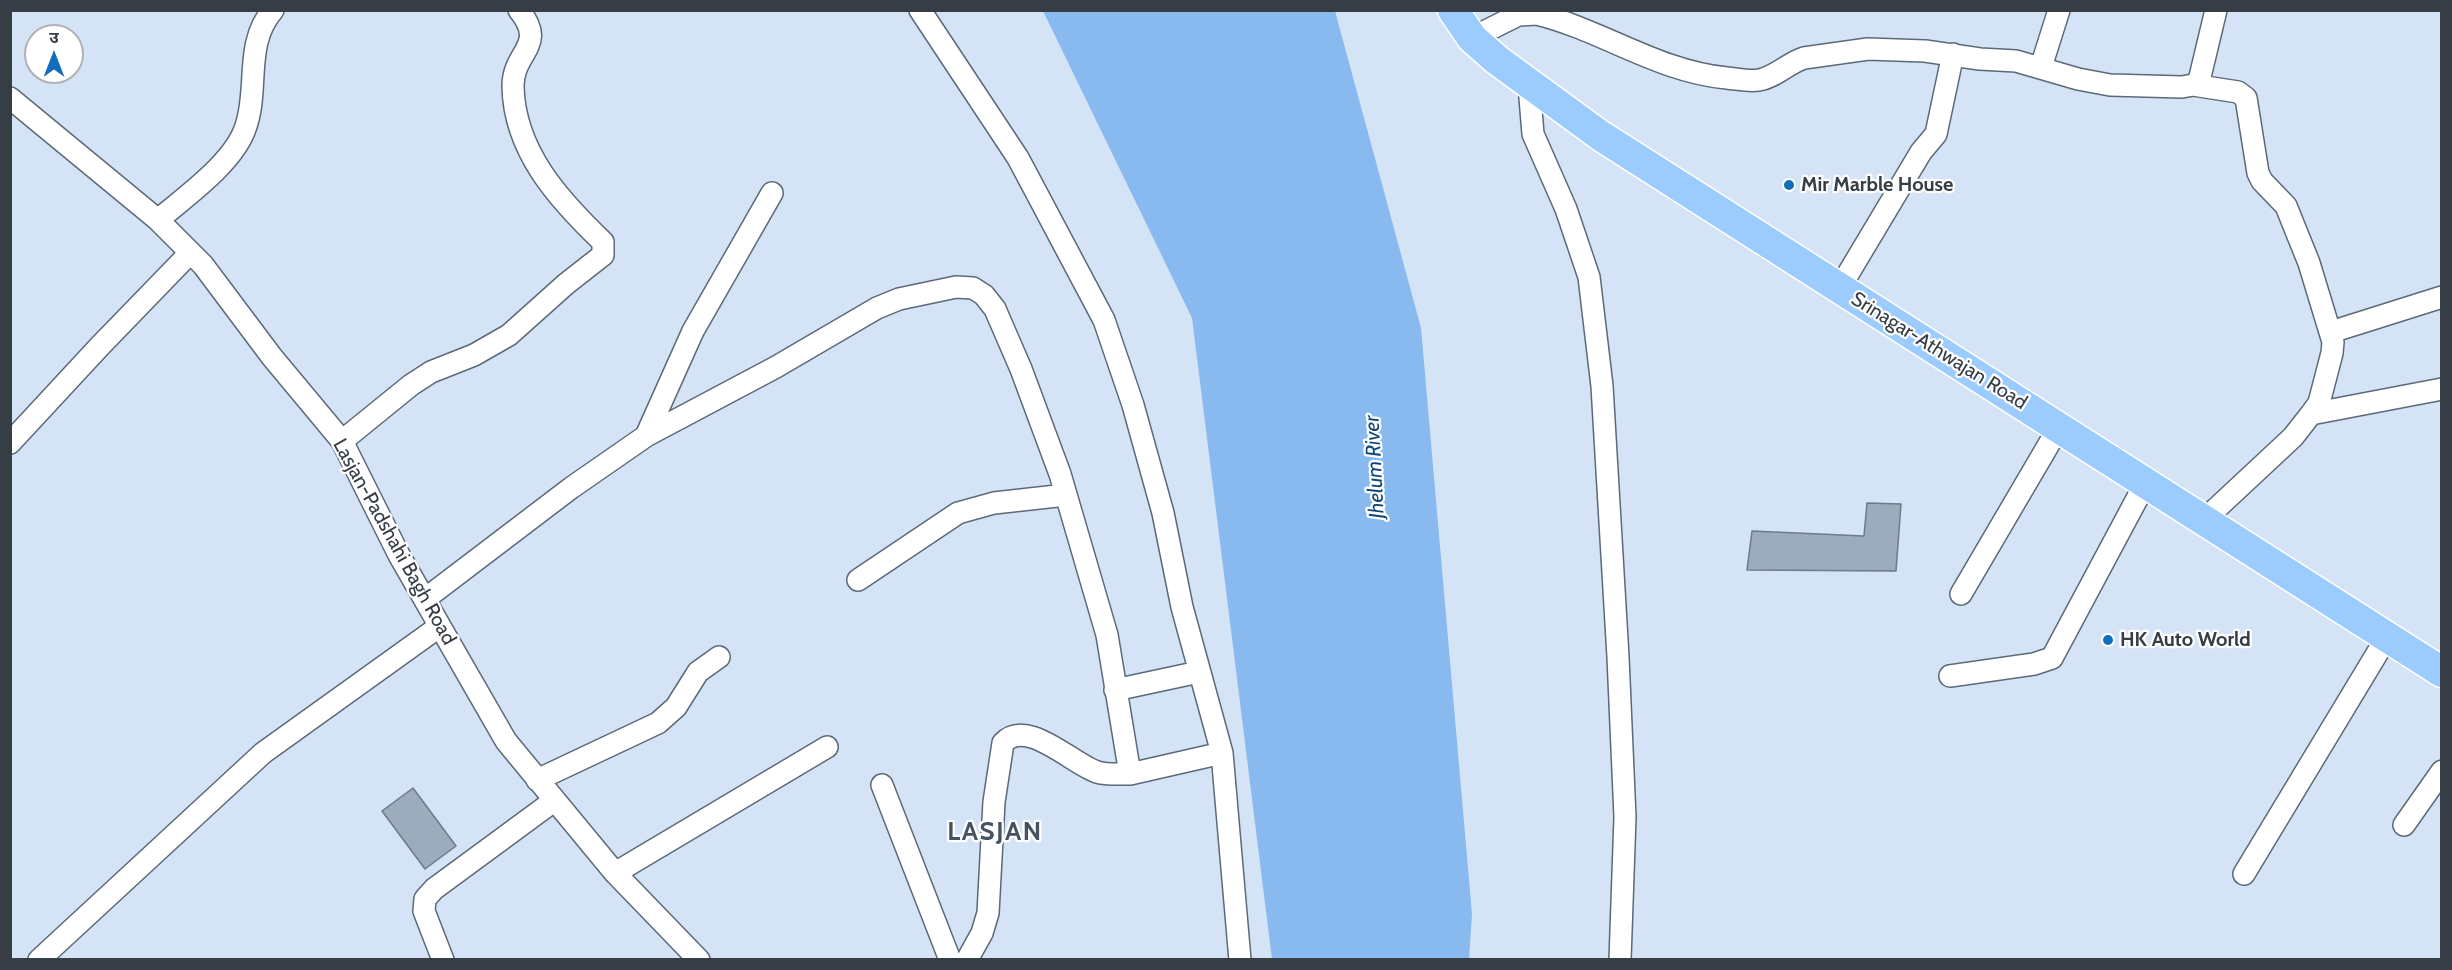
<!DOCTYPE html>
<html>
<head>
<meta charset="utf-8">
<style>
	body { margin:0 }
	#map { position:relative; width:2452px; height:970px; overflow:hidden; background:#d4e4f6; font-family:Cabin,"Noto Sans Devanagari",sans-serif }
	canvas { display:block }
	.frame { position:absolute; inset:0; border:12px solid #373d44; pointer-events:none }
	.north { position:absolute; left:24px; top:24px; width:60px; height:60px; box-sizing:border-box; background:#fff; border:2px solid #afb1b4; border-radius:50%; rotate:0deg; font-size:16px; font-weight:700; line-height:24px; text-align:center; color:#373d44 }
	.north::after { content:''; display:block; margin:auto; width:21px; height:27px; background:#126ebb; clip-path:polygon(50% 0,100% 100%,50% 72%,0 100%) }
</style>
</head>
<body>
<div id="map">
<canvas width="2452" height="970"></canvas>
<div class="frame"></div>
<div class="north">उ</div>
</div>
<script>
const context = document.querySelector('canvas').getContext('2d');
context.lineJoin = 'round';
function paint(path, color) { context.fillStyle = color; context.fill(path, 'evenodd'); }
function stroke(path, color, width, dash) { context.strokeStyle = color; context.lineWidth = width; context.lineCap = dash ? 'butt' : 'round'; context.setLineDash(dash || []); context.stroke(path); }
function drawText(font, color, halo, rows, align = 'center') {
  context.font = font + ' Cabin,sans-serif'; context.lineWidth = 4.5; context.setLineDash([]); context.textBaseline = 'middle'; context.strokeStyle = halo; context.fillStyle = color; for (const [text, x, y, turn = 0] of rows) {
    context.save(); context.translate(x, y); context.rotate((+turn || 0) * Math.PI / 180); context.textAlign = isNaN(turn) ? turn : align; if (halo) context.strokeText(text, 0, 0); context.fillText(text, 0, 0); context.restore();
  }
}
const water = new Path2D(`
	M1043 11H1335L1421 328 1472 914 1469 959H1272L1192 318Z`);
const building = new Path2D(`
	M1867 503 1901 504 1896 571 1747 570 1752 531 1864 536Z
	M413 788 456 846 425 869 382 811Z`);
const minor = new Path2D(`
	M920 10 1018 158 1104 320 1133 405 1163 513 1182 607 1222 753 1240 960
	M1472 38 1518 15 1537 14C1602 30 1659 72 1727 78 1738 79 1749 82 1759 80 1776 77 1788 63 1804 58L1868 49 1925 51 1980 59 2016 61 2078 79 2110 85 2182 87 2193 85 2199 81 2216 10
	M2041 67 2059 10
	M2193 85 2238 92 2246 98 2258 173 2262 181 2286 206 2309 263 2333 342 2332 353 2319 403 2311 414 2293 437 2204 520
	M1533 88 1530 98 1533 134 1566 209 1589 277 1602 386 1618 657 1625 817 1620 960
	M10 98 158 220 203 265 272 357 342 441 399 555 506 741 615 873 699 960
	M158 220C186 196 235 162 246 126 259 88 244 43 273 10
	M1839 289 1921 152 1936 134 1953 54
	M2331 332 2442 297
	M2311 414 2442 389
	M646 436 776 367 877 308 899 299 956 287 973 288 984 295 995 309 1021 369 1060 474 1107 635 1130 774C1120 774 1106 775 1097 772 1072 764 1027 717 1003 743L994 802 988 913 982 933 967 960
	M342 441 411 385 431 372 474 355 509 335 566 284 603 255V242C559 200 514 151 513 86 513 51 548 46 519 10
	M10 443 99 347 190 253
	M858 580 958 513 994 503 1066 495
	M1961 594 2059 427
	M425 599 571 488 646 436 693 331 772 193
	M1950 676 2034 664 2052 658 2146 482
	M1115 690 1199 672
	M1130 774 1222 753
	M537 780 658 723 676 707 698 672 719 657
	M882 785 950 960
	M2404 825 2442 771
	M615 873 827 747
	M2244 874 2387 637
	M39 960 263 753 440 626
	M443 960 424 911 425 899 434 889 555 800`);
const highway = new Path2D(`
	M1453 10 1472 38 1497 60 1601 136 2442 672`);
const markers = [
	[1789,185,6,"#126ebb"],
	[2108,640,6,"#126ebb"]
];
const poiNames = [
	["Mir Marble House",1801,185],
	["HK Auto World",2120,640]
];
const streetNames = [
	["Srinagar-Athwajan Road",1939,351,32],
	["Lasjan-Padshahi Bagh Road",394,542,61]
];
const waterNames = [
	["Jhelum River",1375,467,-93]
];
const districtNames = [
	["LASJAN",995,832]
];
paint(water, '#88baef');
paint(building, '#9cacbd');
stroke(building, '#6c7b8a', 1.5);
stroke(minor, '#5b6978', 24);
stroke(highway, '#fff', 33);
stroke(minor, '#fff', 21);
stroke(highway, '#9ccbfd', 30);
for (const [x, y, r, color] of markers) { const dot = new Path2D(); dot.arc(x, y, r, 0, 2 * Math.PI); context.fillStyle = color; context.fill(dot); stroke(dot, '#fff', 2); }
drawText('bold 20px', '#373d44', '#fff', poiNames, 'left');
drawText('20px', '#373d44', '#fff', streetNames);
drawText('italic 21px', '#0f4576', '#fff', waterNames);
context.letterSpacing = '1.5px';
drawText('bold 26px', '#445261', '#fff', districtNames);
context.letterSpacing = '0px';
</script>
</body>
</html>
